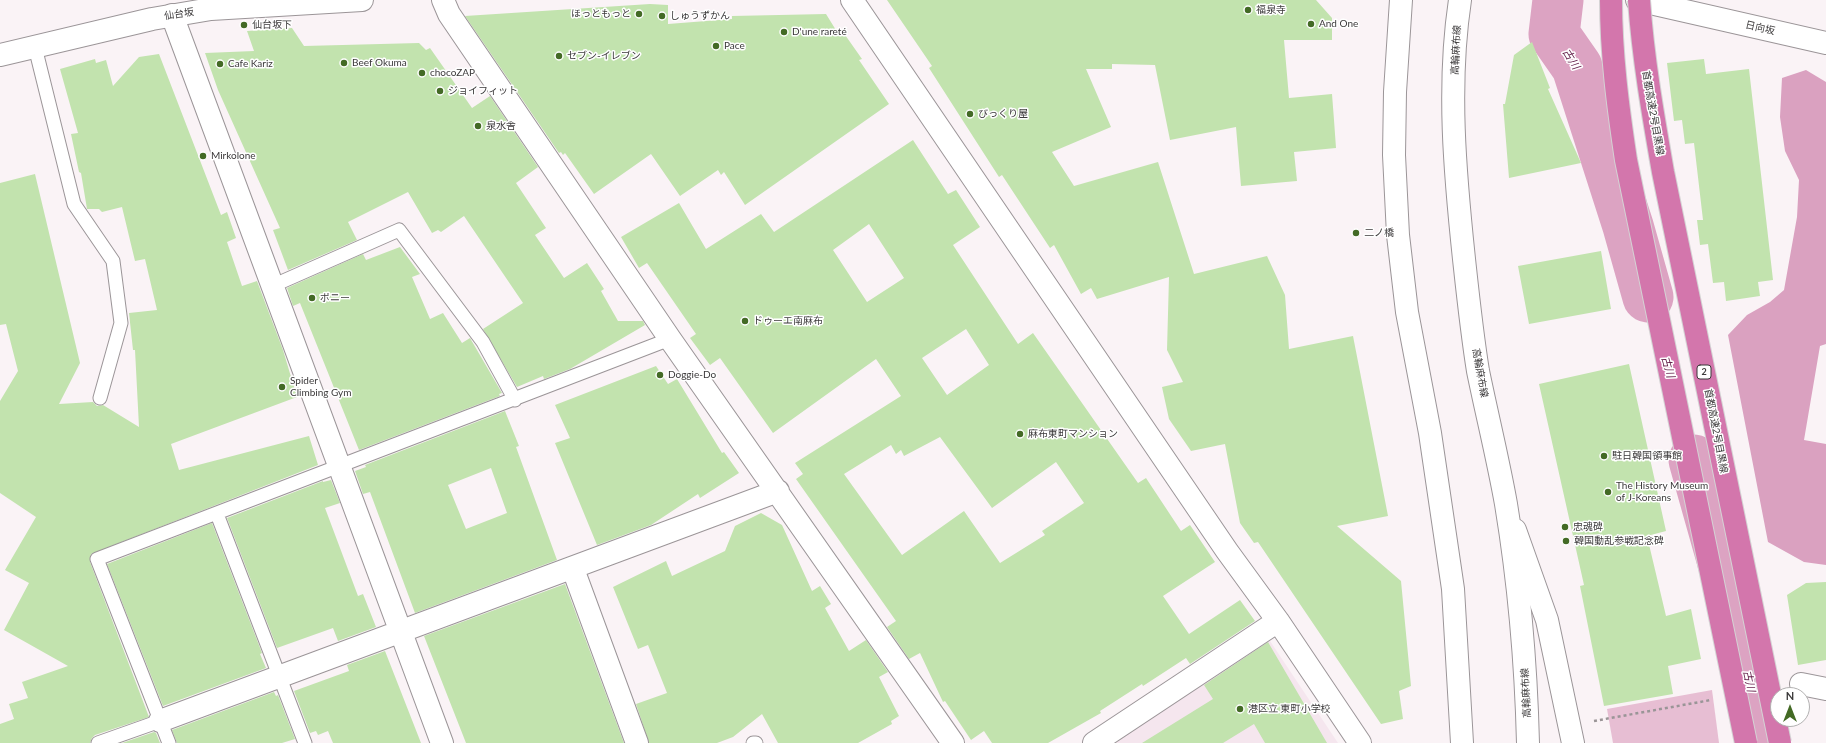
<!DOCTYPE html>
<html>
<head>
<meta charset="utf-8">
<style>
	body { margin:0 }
	#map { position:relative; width:1826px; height:743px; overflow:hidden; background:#faf3f6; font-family:Lato,sans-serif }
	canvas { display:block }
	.north { position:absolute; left:1770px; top:687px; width:40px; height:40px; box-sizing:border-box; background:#fff; border:1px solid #b1b0b0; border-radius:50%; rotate:0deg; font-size:11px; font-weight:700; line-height:16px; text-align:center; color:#3b393a }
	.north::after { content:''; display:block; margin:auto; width:14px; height:18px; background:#436a25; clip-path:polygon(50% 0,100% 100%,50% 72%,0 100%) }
</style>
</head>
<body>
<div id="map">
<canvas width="1826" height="743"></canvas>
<div class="north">N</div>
</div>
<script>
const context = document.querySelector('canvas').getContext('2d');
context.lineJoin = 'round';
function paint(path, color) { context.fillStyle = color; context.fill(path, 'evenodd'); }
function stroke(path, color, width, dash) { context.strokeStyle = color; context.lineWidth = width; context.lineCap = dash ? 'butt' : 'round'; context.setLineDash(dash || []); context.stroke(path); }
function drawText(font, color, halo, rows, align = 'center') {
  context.font = font + ' Lato,"Noto Sans JP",sans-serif'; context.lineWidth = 3; context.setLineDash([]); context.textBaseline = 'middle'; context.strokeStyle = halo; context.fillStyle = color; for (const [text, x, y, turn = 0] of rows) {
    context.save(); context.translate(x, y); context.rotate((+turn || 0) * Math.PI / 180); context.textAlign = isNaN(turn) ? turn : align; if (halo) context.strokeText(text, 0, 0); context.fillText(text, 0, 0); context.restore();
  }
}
const built = new Path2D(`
	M1270 641 1338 743H1115L1215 675Z`);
const green = new Path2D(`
	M1712 690 1719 743H1613L1607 709Z`);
const forest = new Path2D(`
	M1806 70 1826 82V344L1820 346 1804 440 1826 444V565L1804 562 1768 542 1728 335 1747 315 1770 302 1784 290 1797 217 1799 180 1785 151 1780 117 1782 78Z`);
const river = new Path2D(`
	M1558 0 1554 34 1577 67 1628 226 1648 297
	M1694 460 1725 570 1762 743`);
const building = new Path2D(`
	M887 0H1316L1332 18V40H1284L1289 98 1332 94 1334 120 1336 148 1294 152 1297 181 1241 186 1236 127 1170 140 1155 65 1112 64V69H1086L1111 127 1052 152 1074 186 1158 162 1194 274 1267 256 1285 295 1289 349 1353 336 1388 516 1337 526 1401 581 1411 686 1399 691 1403 719 1381 724 1258 542 1254 543 1240 523 1225 444 1191 451 1169 419 1162 387 1183 382 1167 350 1169 277 1097 299 1091 288 1081 294 1054 245 1050 248 1002 175 999 177 929 68 932 66Z
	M650 4 668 5V24L732 19V16L826 14 839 35 843 32 862 59 859 60 889 104 745 205 724 172 721 175 718 170 680 196 651 154 594 194 565 153 563 155 561 152 559 153 465 16Z
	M292 28 304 46 419 43 426 50 430 48 472 108 490 96 538 167 516 183 546 228 535 235 564 278 587 263 604 289 601 291 618 321H643L645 325 570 369 544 379 543 376 517 387 483 329 523 303 464 216 441 232 438 230 432 233 408 192 348 222 357 240 281 273 288 270 273 230 280 228 218 90 205 53 254 51 247 31Z
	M1532 42 1550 88 1548 89 1581 163 1509 178 1503 104H1505L1514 55Z
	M159 54 221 215 227 212 236 238 227 242 242 286 257 281 283 350 297 397 171 444 179 470 309 436 318 465 91 554 90 562 149 717 95 735 92 738 90 743H0V724L14 719 9 704 28 698 22 682 68 666 4 630 29 583 5 570 36 517 0 493V401L18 371 6 324 0 325V183L35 174 80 363 59 404 93 402 97 406 103 405 139 427 135 350H133L129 313 157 310 145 259 135 261 122 207 102 212 99 209H87L81 173 79 172 71 134 78 133 60 69 95 59 96 63 106 60 113 86 139 57Z
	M1704 59 1706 74 1749 69 1773 280 1758 282 1760 296 1726 301 1724 282 1713 283 1708 244 1700 245 1697 220H1703L1694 143 1685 144 1682 120 1674 121 1667 63Z
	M913 140 948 194 956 190 980 227 953 245 1018 344 1033 333 1138 483 1146 478 1181 531 1190 525 1215 562 1163 596 1189 634 1240 600 1255 621 1190 664 1186 658 1143 686 1142 684 1100 711 1101 713 1048 743H992L984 731 971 740 945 701 943 702 920 653 909 659 887 627 896 621 796 479 803 474 795 463 901 396 876 359 773 433 720 358 710 365 690 338 696 334 647 263 639 268 621 237 679 203 706 249 761 214 774 232ZM869 224 904 278 867 302 833 250ZM966 329 989 365 947 395 922 358ZM940 437 992 508 1056 462 1084 503 1042 531 1045 535 1000 563 964 511 902 555 844 474 891 445 896 454 901 450 904 456Z
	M400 247 420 274 412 277 430 319 443 313 462 343 470 338 502 393 499 394 500 396 359 450 300 303 293 306 287 288 363 254 366 260Z
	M1601 251 1611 309 1529 324 1518 266Z
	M1629 364 1666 531 1647 536 1666 616 1691 609 1701 659 1668 666 1673 694 1604 706 1580 586 1584 585 1539 384Z
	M656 366 668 384 677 379 722 453 724 452 739 473 700 498 698 494 651 525 597 545 555 443 570 438 555 405Z
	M505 411 519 446 516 447 557 560 415 613 370 492 363 494 355 471 366 467 365 465ZM491 468 507 513 466 529 448 485Z
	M331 480 340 503 325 508 358 596 363 594 376 627 338 641 333 628 277 648 227 518 323 481V482Z
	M761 513 782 525 812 591 820 586 831 604 825 608 849 651 866 640 888 672 879 677 899 716 891 721 892 724 858 743H778L762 714 733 737 717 743H649L636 704 667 693 648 645 638 649 613 587 666 561 672 576 725 551 735 526Z
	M212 523 262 653 260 654 266 668 163 706 107 564Z
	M1826 582V660L1798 665 1787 595 1806 583Z
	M565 584 624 743H466L424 636Z
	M1268 642 1327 743H1265L1254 724 1223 743H1142L1213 699 1204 685Z
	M385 651 421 743H333L328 731 318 735 316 731 310 733 294 691 349 671 347 665Z
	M274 692 276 696 278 695 295 739 282 743H177L172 730Z
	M154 732 156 733 160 743H122Z`);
const path = new Path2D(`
	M1594 721 1711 700`);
const service = new Path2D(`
	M35 47 74 204 113 261 121 323 100 398
	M272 286 399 230 483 342 515 400
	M217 514 305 743
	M98 743 160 721
	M169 743 97 559 670 339
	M753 743H756`);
const minor = new Path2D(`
	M443 0 449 14 670 339 953 743
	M852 0 1227 551 1278 621 1360 743
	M172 15 442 743
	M1515 530 1547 620 1573 743
	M573 569 637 743
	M1801 684 1826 689
	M160 721 778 491
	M1094 743 1278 621`);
const tertiary = new Path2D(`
	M1637 0 1826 43
	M0 55 152 19 211 9 362 0`);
const secondary = new Path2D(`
	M1401 0 1395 92 1394 155 1398 235 1407 312 1430 433 1453 589 1462 743
	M1460 0C1447 85 1455 174 1464 259 1468 296 1472 334 1478 371 1487 415 1498 459 1506 504 1519 583 1526 663 1528 743`);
const motorwayBridge = new Path2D(`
	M1611 0C1611 54 1618 107 1626 160L1746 743
	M1639 0C1643 58 1653 115 1663 172L1780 743`);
const markers = [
	[1248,10,4,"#436a25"],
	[639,14,4,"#436a25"],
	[662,16,4,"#436a25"],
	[1311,24,4,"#436a25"],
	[244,25,4,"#436a25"],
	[784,32,4,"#436a25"],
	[716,46,4,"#436a25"],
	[559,56,4,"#436a25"],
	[344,63,4,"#436a25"],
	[220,64,4,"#436a25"],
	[422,73,4,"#436a25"],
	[440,91,4,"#436a25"],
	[970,114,4,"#436a25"],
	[478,126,4,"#436a25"],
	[203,156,4,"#436a25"],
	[1356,233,4,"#436a25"],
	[312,298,4,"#436a25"],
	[745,321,4,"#436a25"],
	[660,375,4,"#436a25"],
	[282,387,4,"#436a25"],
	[1020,434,4,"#436a25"],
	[1604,456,4,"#436a25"],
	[1608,492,4,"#436a25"],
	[1565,527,4,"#436a25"],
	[1566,541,4,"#436a25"],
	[1240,709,4,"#436a25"]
];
const shields = [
	[1704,372,14]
];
const shieldNames = [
	["2",1704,372]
];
const poiNames = [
	["福泉寺",1256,10],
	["ほっともっと",631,14,"right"],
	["しゅうずかん",670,16],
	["And One",1319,24],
	["仙台坂下",252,25],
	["D'une rareté",792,32],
	["Pace",724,46],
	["セブン-イレブン",567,56],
	["Beef Okuma",352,63],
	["Cafe Kariz",228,64],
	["chocoZAP",430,73],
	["ジョイフィット",448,91],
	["びっくり屋",978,114],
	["泉水舎",486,126],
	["Mirkolone",211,156],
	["二ノ橋",1364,233],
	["ポニー",320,298],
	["ドゥーエ南麻布",753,321],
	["Doggie-Do",668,375],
	["Spider",290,381],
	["Climbing Gym",290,393],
	["麻布東町マンション",1028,434],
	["駐日韓国領事館",1612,456],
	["The History Museum",1616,486],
	["of J-Koreans",1616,498],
	["忠魂碑",1573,527],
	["韓国動乱参戦記念碑",1574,541],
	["港区立 東町小学校",1248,709]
];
const streetNames = [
	["仙台坂",179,14,-9],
	["日向坂",1760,28,13],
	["高輪麻布線",1456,50,-87],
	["首都高速2号目黒線",1653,113,80],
	["高輪麻布線",1480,373,80],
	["首都高速2号目黒線",1716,431,79],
	["高輪麻布線",1526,693,-93]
];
const waterNames = [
	["古川",1571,59,58],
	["古川",1668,367,74],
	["古川",1749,681,78]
];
paint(built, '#f5e6ee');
paint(green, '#e7bed3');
paint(forest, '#daa1c0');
stroke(river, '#dca3c2', 51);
paint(building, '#c2e3ae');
stroke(service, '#9b9598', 15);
stroke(minor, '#9b9598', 24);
stroke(tertiary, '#9b9598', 24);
stroke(secondary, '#9b9598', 24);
stroke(path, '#9a9597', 2.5, [3, 3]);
stroke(service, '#fff', 13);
stroke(minor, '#fff', 22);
stroke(tertiary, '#fff', 22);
stroke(secondary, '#fff', 22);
stroke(motorwayBridge, '#d4d3d4', 24, []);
stroke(motorwayBridge, '#d376ac', 22);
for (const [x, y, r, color] of markers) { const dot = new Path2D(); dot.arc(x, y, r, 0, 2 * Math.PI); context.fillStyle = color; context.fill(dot); stroke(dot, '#fff', 1.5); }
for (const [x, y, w] of shields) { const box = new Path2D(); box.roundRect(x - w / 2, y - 7, w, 14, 3); context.fillStyle = '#fff'; context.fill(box); stroke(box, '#3b393a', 1); }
drawText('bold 9px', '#3b393a', null, shieldNames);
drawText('10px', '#3b393a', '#fff', poiNames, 'left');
drawText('10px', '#3b393a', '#fff', streetNames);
drawText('italic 11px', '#66234d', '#fff', waterNames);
</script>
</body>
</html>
